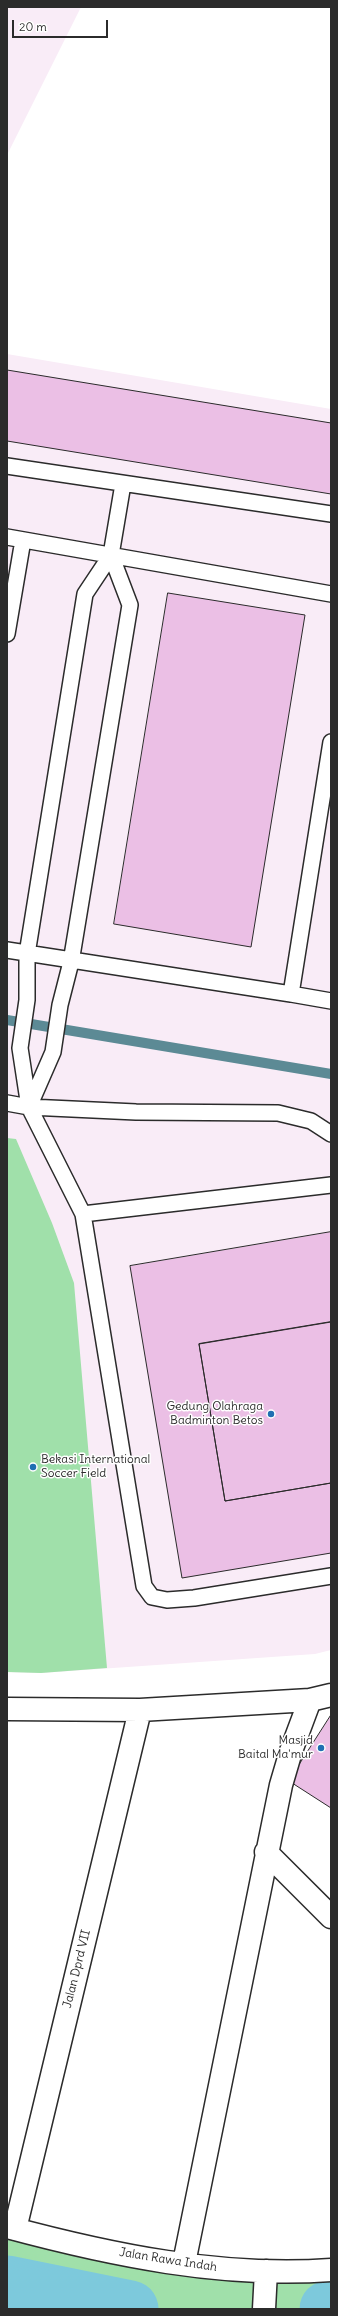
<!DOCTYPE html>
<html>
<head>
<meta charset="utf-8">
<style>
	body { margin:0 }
	#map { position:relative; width:338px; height:2316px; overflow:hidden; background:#fff; font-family:Delius,sans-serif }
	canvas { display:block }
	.frame { position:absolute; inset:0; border:8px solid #2b2b2b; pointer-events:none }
	.scale { position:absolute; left:12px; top:20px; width:96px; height:18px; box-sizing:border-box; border:2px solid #2b2b2b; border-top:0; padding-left:5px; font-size:12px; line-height:14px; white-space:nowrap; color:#2b2b2b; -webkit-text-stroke:3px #fff; paint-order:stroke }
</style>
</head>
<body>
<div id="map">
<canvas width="338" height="2316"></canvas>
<div class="frame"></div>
<div class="scale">20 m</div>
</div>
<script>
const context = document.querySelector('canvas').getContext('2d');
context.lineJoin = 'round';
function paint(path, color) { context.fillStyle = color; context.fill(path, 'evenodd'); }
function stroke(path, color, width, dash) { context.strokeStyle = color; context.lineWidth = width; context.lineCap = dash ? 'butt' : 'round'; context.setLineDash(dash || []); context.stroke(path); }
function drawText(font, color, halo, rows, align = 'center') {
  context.font = font + ' Delius,sans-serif'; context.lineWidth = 3; context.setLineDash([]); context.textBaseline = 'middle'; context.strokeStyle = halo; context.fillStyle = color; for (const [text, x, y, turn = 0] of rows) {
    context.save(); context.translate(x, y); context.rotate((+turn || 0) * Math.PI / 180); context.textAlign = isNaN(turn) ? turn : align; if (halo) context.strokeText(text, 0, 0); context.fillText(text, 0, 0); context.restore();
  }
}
const built = new Path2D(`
	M7 7H81L7 155Z
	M7 354 331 409V1650L315 1654 41 1673 7 1672Z`);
const green = new Path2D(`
	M7 1138 16 1139 52 1223 74 1283 107 1668 41 1673 7 1672Z
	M7 2225 69 2242 331 2270V2309H7Z`);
const stream = new Path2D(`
	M7 1020 331 1074`);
const river = new Path2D(`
	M7 2284 130 2309
	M328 2309H331`);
const building = new Path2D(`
	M7 370 331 423V494L7 441Z
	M168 593 305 615 251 947 114 924Z
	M331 1232V1322L199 1344 225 1501 331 1483V1553L182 1578 130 1266Z
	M331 1322V1483L225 1501 199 1344Z
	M331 1715V1808L289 1781Z`);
const lane = new Path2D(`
	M7 466 331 514
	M123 484 111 555 85 594 27 954V1000L20 1048 29 1107 83 1214 144 1586 152 1597 167 1600 194 1598 331 1576
	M7 537 331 594
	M7 634 23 540
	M7 950 291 994 331 742
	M291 994 331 1001
	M7 1103 29 1107 136 1112 278 1113 311 1121 331 1134
	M29 1107 53 1052 60 1005 71 962 130 605 111 555
	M83 1214 331 1185`);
const street = new Path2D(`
	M7 1709 140 1710 310 1700 331 1695
	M266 1852 331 1917
	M7 2227C111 2255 222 2278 331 2270
	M15 2229 140 1710
	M184 2263 281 1785 291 1751 310 1700
	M264 2309 266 2271`);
const markers = [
	[271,1414,4,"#1f6fb2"],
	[33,1467,4,"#1f6fb2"],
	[321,1748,4,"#1f6fb2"]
];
const poiNames = [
	["Gedung Olahraga",263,1407],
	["Badminton Betos",263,1421],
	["Bekasi International",41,1460,"left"],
	["Soccer Field",41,1474,"left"],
	["Masjid",313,1741],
	["Baital Ma'mur",313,1755]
];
const streetNames = [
	["Jalan Dprd VII",77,1969,-76],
	["Jalan Rawa Indah",168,2260,9]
];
paint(built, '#f9ecf7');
paint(green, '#a0e0aa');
stroke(stream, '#5c8a95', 10);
stroke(river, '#7dc9dc', 57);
paint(building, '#ebbfe5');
stroke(building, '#2b2b2b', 1);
stroke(lane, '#2b2b2b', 18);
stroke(street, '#2b2b2b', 25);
stroke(lane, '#fff', 15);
stroke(street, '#fff', 22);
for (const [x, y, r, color] of markers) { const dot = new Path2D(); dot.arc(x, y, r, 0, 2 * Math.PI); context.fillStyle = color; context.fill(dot); stroke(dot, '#fff', 1.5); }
drawText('12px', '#2b2b2b', '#fff', poiNames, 'right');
drawText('12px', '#2b2b2b', '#fff', streetNames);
</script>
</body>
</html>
